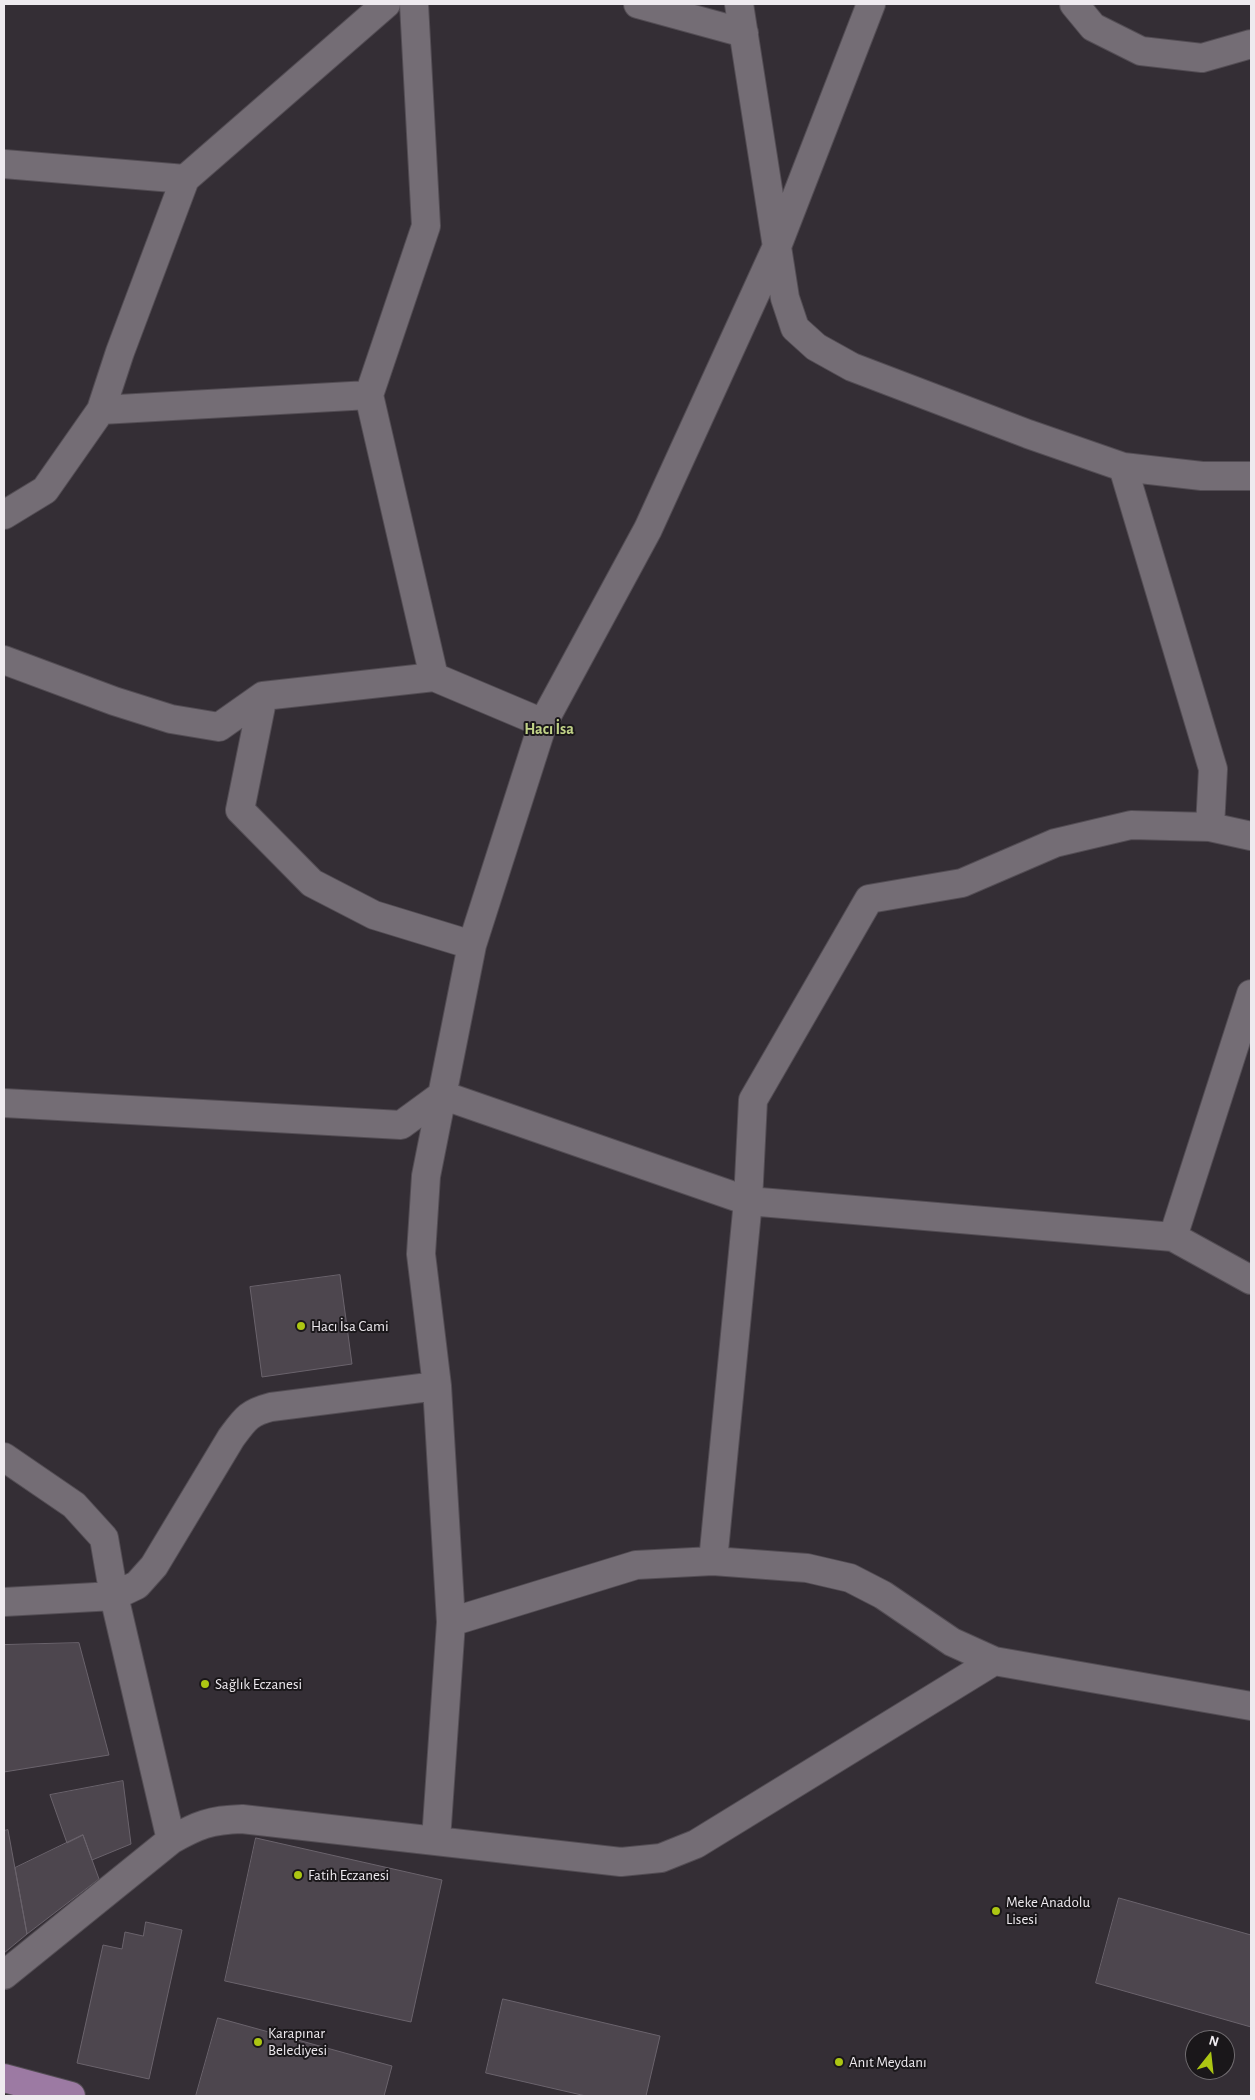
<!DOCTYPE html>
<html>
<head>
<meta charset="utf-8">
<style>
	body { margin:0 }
	#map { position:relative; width:1255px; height:2100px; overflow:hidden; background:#342e35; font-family:"Alegreya Sans",sans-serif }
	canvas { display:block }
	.frame { position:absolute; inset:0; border:5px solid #eeeaef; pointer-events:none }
	.north { position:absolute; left:1185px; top:2030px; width:50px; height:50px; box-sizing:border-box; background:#1a171a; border:1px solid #6f6b6f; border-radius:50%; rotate:16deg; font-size:14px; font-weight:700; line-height:20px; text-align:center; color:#eeeaef }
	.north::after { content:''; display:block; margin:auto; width:18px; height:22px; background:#acc613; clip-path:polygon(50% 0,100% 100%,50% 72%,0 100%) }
</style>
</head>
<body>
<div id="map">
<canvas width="1255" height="2100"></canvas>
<div class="frame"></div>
<div class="north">N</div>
</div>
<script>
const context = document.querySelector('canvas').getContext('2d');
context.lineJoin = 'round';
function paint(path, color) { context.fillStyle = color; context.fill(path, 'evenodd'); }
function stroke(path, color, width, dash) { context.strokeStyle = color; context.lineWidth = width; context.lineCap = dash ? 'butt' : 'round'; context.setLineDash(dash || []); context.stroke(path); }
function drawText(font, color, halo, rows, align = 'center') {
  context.font = font + ' "Alegreya Sans",sans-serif'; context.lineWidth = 4; context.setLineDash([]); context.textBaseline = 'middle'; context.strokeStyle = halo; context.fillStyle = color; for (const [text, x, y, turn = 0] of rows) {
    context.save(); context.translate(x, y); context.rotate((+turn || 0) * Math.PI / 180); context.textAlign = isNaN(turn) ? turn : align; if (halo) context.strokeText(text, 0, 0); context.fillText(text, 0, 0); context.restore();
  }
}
const building = new Path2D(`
	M340 1275 352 1364 262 1377 250 1287Z
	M79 1643 109 1755 4 1772V1645Z
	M123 1781 131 1844 92 1860 83 1835 67 1843 50 1795Z
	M8 1830 27 1934 4 1953V1831Z
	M83 1835 99 1879 27 1934 15 1868Z
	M256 1838 442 1880 411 2022 225 1981Z
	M1119 1898 1251 1935V2027L1096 1983Z
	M146 1922 182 1930 149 2079 77 2063 103 1945 122 1949 125 1932 143 1936Z
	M503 1999 660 2036 646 2096H586L486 2073Z
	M218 2018 392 2066 384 2096H196Z`);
const minor = new Path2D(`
	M414 4 426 226 369 395 434 677
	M638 4 744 33
	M739 4 785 298 795 328 816 347 852 367 1028 434 1123 467 1202 476H1251
	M1074 4 1093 27 1141 51 1202 58 1251 44
	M4 164 185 179
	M101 410 369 395
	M1123 467 1213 769 1210 827
	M4 515 45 490 101 410 120 352 185 179 386 4
	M4 660 114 701 171 719 219 727 263 696 434 677 543 723
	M263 696 240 810 312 883 374 915 472 945
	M4 1103 401 1125 442 1095 748 1201 1173 1237 1251 1280
	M1173 1237 1251 994
	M4 1457 74 1505 104 1538 114 1596 4 1602
	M713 1561 748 1201 753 1100 869 899 962 883 1055 843 1131 825 1210 827 1251 836
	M451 1622 636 1565 713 1561 807 1568 850 1578 883 1595 952 1642 994 1661
	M171 1840 114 1596 137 1585 154 1566 231 1438C245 1419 248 1413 271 1407L437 1386
	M436 1840 451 1622 437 1386 421 1254 426 1176 472 945 543 723 648 529 778 244 871 4
	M4 1975 171 1840C198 1825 210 1820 242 1819L621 1862 661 1858 696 1844 994 1661 1251 1706`);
const major = new Path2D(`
	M4 2078 71 2096`);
const markers = [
	[301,1326,5,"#acc613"],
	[205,1684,5,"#acc613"],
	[298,1875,5,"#acc613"],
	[996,1911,5,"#acc613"],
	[258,2042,5,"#acc613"],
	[839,2062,5,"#acc613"]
];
const poiNames = [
	["Hacı İsa Cami",311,1326],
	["Sağlık Eczanesi",215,1684],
	["Fatih Eczanesi",308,1875],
	["Meke Anadolu",1006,1902],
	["Lisesi",1006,1919],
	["Karapınar",268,2033],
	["Belediyesi",268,2050],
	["Anıt Meydanı",849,2062]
];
const neighbourhoodNames = [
	["Hacı İsa",549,729]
];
paint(building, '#4d464e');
stroke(building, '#6a636c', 1);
stroke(minor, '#534d54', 30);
stroke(major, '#534d54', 30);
stroke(minor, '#746d75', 28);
stroke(major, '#9c7aa3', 28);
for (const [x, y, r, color] of markers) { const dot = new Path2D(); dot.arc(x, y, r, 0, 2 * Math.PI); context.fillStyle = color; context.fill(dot); stroke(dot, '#1a171a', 2); }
drawText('15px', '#eeeaef', '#1a171a', poiNames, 'left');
drawText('bold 16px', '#c1d287', '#1a171a', neighbourhoodNames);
</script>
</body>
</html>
